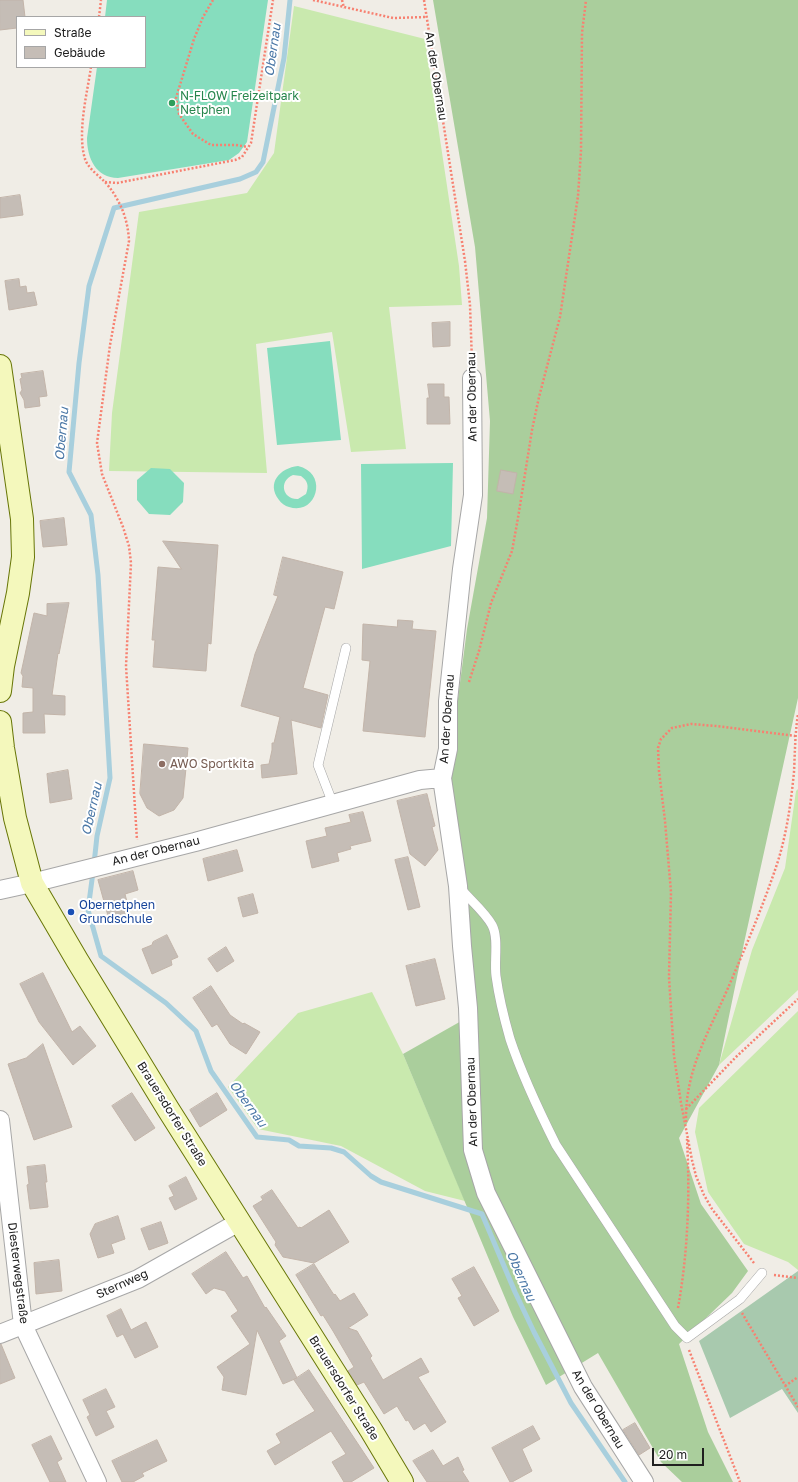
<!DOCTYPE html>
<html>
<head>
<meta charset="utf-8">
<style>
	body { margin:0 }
	#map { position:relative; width:798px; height:1482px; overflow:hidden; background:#f0ede6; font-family:"Golos Text",sans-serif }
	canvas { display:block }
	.legend { position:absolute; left:16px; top:16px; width:130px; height:52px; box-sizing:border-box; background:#fff; border:1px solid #a6a6a6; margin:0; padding:5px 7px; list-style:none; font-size:12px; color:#202020 }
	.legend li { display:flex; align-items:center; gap:8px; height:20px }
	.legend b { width:20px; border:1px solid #a6a6a6 }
	.scale { position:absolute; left:652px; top:1448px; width:52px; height:18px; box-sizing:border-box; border:2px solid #202020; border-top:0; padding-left:5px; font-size:12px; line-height:14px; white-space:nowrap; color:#202020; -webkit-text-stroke:3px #fff; paint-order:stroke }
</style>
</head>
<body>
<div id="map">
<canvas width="798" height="1482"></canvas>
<ul class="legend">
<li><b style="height:5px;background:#f4f8bc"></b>Straße</li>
<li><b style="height:11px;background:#c5bdb6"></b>Gebäude</li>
</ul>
<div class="scale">20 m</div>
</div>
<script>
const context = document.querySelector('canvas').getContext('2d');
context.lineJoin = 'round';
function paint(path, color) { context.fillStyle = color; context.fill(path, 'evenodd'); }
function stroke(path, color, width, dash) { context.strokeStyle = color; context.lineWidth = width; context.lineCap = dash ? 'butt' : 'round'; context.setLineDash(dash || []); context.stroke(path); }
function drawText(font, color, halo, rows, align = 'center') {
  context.font = font + ' "Golos Text",sans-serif'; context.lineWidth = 4; context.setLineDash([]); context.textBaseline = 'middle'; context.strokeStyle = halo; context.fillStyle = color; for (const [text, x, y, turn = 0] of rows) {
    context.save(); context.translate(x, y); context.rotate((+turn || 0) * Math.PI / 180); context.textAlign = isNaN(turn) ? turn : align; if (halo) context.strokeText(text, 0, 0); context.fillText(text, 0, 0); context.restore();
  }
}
const grass = new Path2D(`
	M294 6 425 39 459 266 462 305 389 307 406 449 351 452 332 332 256 344 267 473 109 471 112 413 139 212 247 193 274 153Z
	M798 789V990L719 1065 752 950 785 868 796 791Z
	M372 992 403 1054 465 1201 425 1191 341 1146 258 1129 228 1087 298 1013Z
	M798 1011V1270L788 1262 744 1244 708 1192 695 1132 699 1108Z`);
const forest = new Path2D(`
	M433 0H798V698L744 943 719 1065 679 1138 701 1204 748 1271 732 1293 679 1344 708 1432 733 1482H682L661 1462 598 1353 546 1385 513 1317 403 1054 463 1020 447 783 467 629 487 518 490 421 475 247Z`);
const cemetery = new Path2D(`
	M798 1271V1413L782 1389 730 1418 699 1341Z`);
const pitch = new Path2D(`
	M107 0H268L247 142 239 153 229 160 118 178C96 178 87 158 87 138L97 67H145V17H105Z
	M330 341 341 440 277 445 267 348Z
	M453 463 451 546 362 569 361 464Z
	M298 466C329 473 317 516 289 507 285 506 281 503 279 500 266 483 280 468 298 466ZM293 475 301 476C308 481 309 486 306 494L298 499C283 500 278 481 293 475Z
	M151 468 170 469 184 483 183 502 170 515 149 514 137 500V480Z`);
const stream = new Path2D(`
	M94 864 97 836 110 778 98 575 91 515 69 472 79 363 89 286 114 208 240 179 256 172 263 162 284 58 290 0
	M93 872 88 910 101 956 166 1003 196 1031 211 1071 257 1137 289 1140 299 1146 331 1148 344 1152 371 1176 381 1182 482 1214 515 1292 534 1332 571 1403 625 1482`);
const building = new Path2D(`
	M0 0H23L25 17H17V28L0 30Z
	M20 195 23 215 0 218V198Z
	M19 279 20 287 26 286 27 293 34 292 37 305 9 310 5 281Z
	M450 322V346L433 347 432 323Z
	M43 371 47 396 39 397 40 406 25 408 24 400 20 393 22 390 20 379 22 378 21 374Z
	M428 384H444V397H449L450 424H427V398H429Z
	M501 470 517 473 513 494 497 491Z
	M64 518 67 545 43 547 40 521Z
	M163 541 218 545 211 644 208 643 206 671 153 667 155 640H152L158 567 181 569Z
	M283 557 343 572 334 609 325 607 303 688 328 695 321 728 291 720 297 774 262 778 261 765 269 764 272 750V743H274L280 717 241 706 255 654 278 596 274 595Z
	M69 603 59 654 58 653 52 695 65 696V715L44 714 45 733H23V713L33 712V688L22 687 23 676 21 673 34 613 47 616V604Z
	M398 620 413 621 412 629 436 631 425 737 363 731 370 661 362 660 363 624 397 627Z
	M144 744 188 748 183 798 174 810 159 816 147 808 140 794Z
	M68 770 72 799 50 803 47 774Z
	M427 794 435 826 432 827 438 850 425 866 410 854 397 801Z
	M363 812 371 841 350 846 351 849 337 853 339 861 312 868 306 841 327 836 325 828 351 822 349 815Z
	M237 850 243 871 208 881 203 859Z
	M408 857 420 907 408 910 395 860Z
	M133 871 138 890 125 894 131 918 110 923 98 880Z
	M253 894 258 913 243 917 238 898Z
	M167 935 178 957 171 960 172 965 152 974 142 949 152 945 153 942Z
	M226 947 234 961 217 972 208 959Z
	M435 959 445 999 416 1006 406 966Z
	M43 973 72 1032 80 1026 96 1046 73 1065 39 1022 20 984Z
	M211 986 230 1015 243 1024 244 1023 260 1032 246 1054 230 1044 217 1024 212 1027 193 998Z
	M43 1044 72 1127 34 1140 8 1064 26 1058Z
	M132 1093 155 1128 135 1141 112 1106Z
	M217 1093 227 1110 200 1127 190 1110Z
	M45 1165 47 1182H45L48 1207 30 1209 27 1185 29 1184 27 1167Z
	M186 1177 197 1199 175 1210 169 1198 174 1196 169 1186Z
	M272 1190 298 1228 300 1227 301 1228 329 1210 349 1242 314 1263 283 1257 275 1245 276 1242 253 1206 263 1200 261 1197Z
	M118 1216 125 1239 111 1244 114 1253 98 1258 90 1234 95 1224Z
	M161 1222 168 1243 149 1250 141 1229Z
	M226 1252 243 1278 247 1276 265 1308 266 1307 286 1336 279 1341 297 1378 283 1384 257 1330 246 1395 222 1390 224 1377 217 1367 250 1344 231 1316 238 1311 225 1291 214 1288 206 1294 192 1274Z
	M59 1260 62 1291 36 1294 34 1263Z
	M314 1264 334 1295 335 1294 340 1301 354 1293 368 1315 348 1328 357 1331 372 1356 370 1358 383 1380 421 1358 429 1372 418 1377 446 1422 431 1432 425 1423 414 1430 408 1420 406 1421 397 1406 384 1414 364 1382 357 1385 348 1371 354 1367 333 1331 323 1315 321 1316 296 1275Z
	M474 1267 499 1311 474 1326 458 1298 462 1296 452 1279Z
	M121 1309 131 1330 146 1322 158 1347 135 1358 123 1334 117 1337 107 1316Z
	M0 1344H1L15 1378 0 1384Z
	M309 1370 374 1468 351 1482H344L332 1462 346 1454 331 1431 275 1465 267 1451 281 1443 276 1434 315 1411 294 1380Z
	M106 1389 115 1407 106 1411 114 1427 96 1436 87 1417 90 1415 83 1400Z
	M635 1423 650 1448 639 1455 623 1430Z
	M533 1426 540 1439 522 1449 532 1471 512 1482H510L492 1448Z
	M51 1436 62 1459 57 1462 66 1482H50L32 1445Z
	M157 1440 167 1461 142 1473 144 1476 133 1482H122L112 1461Z
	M433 1450 443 1466 458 1457 464 1470 462 1471 469 1482H427L413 1461Z`);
const path = new Path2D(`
	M213 0 203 17 194 39 176 98 179 114 193 134 211 145H236L248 147
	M313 0 393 18 427 17
	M342 0 344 8
	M424 0 465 261 470 305 472 362
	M99 17 101 0
	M91 67C87 94 77 133 85 159 88 168 98 175 105 182 120 199 128 219 129 241L110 345 97 443 102 474 123 527 129 546 131 563 126 666 137 840
	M105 182 117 183 235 160 242 157 251 143 273 0
	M469 682 479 651 491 603 512 551 518 518 532 430 539 397 560 317 578 196 581 151 582 33 586 0
	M686 1109 736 1057 798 999
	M686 1122C685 1070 708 1034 728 988 746 946 764 904 778 861 787 832 791 802 794 772 795 752 795 733 798 714
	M754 1263 712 1209 704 1195 696 1176 692 1160 681 1103 674 1056 671 1009 669 977 671 892 665 821 659 771 658 748 661 739 672 728 691 724 716 726 795 736
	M774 1275 798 1278
	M678 1308C688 1252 690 1196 687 1139
	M742 1313 798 1407
	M689 1350 740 1482
	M785 1386 798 1377`);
const lane = new Path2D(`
	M333 804 318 765 346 648
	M460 888C470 900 484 911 492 925 499 938 494 961 496 976 499 998 504 1018 510 1039 522 1075 539 1111 556 1145L675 1326 687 1338 740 1299 762 1273`);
const street = new Path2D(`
	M472 378 473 495 462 569 448 701V749L442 778 458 886 462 946 468 1008 473 1150 486 1193 583 1387 644 1482
	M0 890 32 883 195 842 420 780 442 778
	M0 1120 23 1325 97 1482
	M0 1334 138 1279 239 1222`);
const secondary = new Path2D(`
	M0 366 22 519 23 557 18 593 3 666 0 691
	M0 722 3 748 15 818 32 883 77 960 168 1109 371 1430 402 1482`);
const markers = [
	[172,103,4,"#2e9e5b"],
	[162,764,4,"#8d6e63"],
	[71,912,4,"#1a4fb4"]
];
const streetNames = [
	["An der Obernau",436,76,81],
	["An der Obernau",472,397,-91],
	["An der Obernau",447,719,-86],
	["An der Obernau",156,851,-14],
	["An der Obernau",472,1102,-92],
	["Brauersdorfer Straße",172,1114,58],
	["Diesterwegstraße",18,1273,83],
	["Sternweg",122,1284,-24],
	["Brauersdorfer Straße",344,1388,58],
	["An der Obernau",598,1409,59]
];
const leisureNames = [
	["N-FLOW Freizeitpark",180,96],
	["Netphen",180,110]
];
const educationNames = [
	["AWO Sportkita",170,764]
];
const transitNames = [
	["Obernetphen",79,905],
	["Grundschule",79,919]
];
const waterNames = [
	["Obernau",273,50,-82],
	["Obernau",62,434,-85],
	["Obernau",92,809,-77],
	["Obernau",248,1104,54],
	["Obernau",521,1276,66]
];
paint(grass, '#c9e9ae');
paint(forest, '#aace9c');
paint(cemetery, '#a8c9ae');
paint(pitch, '#86ddbe');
stroke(stream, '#a8cfdd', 5);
paint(building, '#c5bdb6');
stroke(building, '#c2b4a9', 1);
stroke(lane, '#a7a7a7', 10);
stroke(street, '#a7a7a7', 20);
stroke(secondary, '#687607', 24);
stroke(path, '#f78171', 2.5, [2, 2]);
stroke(lane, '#fff', 9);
stroke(street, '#fff', 18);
stroke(secondary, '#f4f8bc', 22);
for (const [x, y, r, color] of markers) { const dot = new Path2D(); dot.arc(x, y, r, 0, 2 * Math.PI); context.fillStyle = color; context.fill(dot); stroke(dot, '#fff', 1.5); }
drawText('12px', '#202020', '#fff', streetNames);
drawText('12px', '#27864d', '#fff', leisureNames, 'left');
drawText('12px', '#785e54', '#fff', educationNames, 'left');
drawText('12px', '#164399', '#fff', transitNames, 'left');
drawText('italic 13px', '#4a77a6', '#fff', waterNames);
</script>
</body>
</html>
